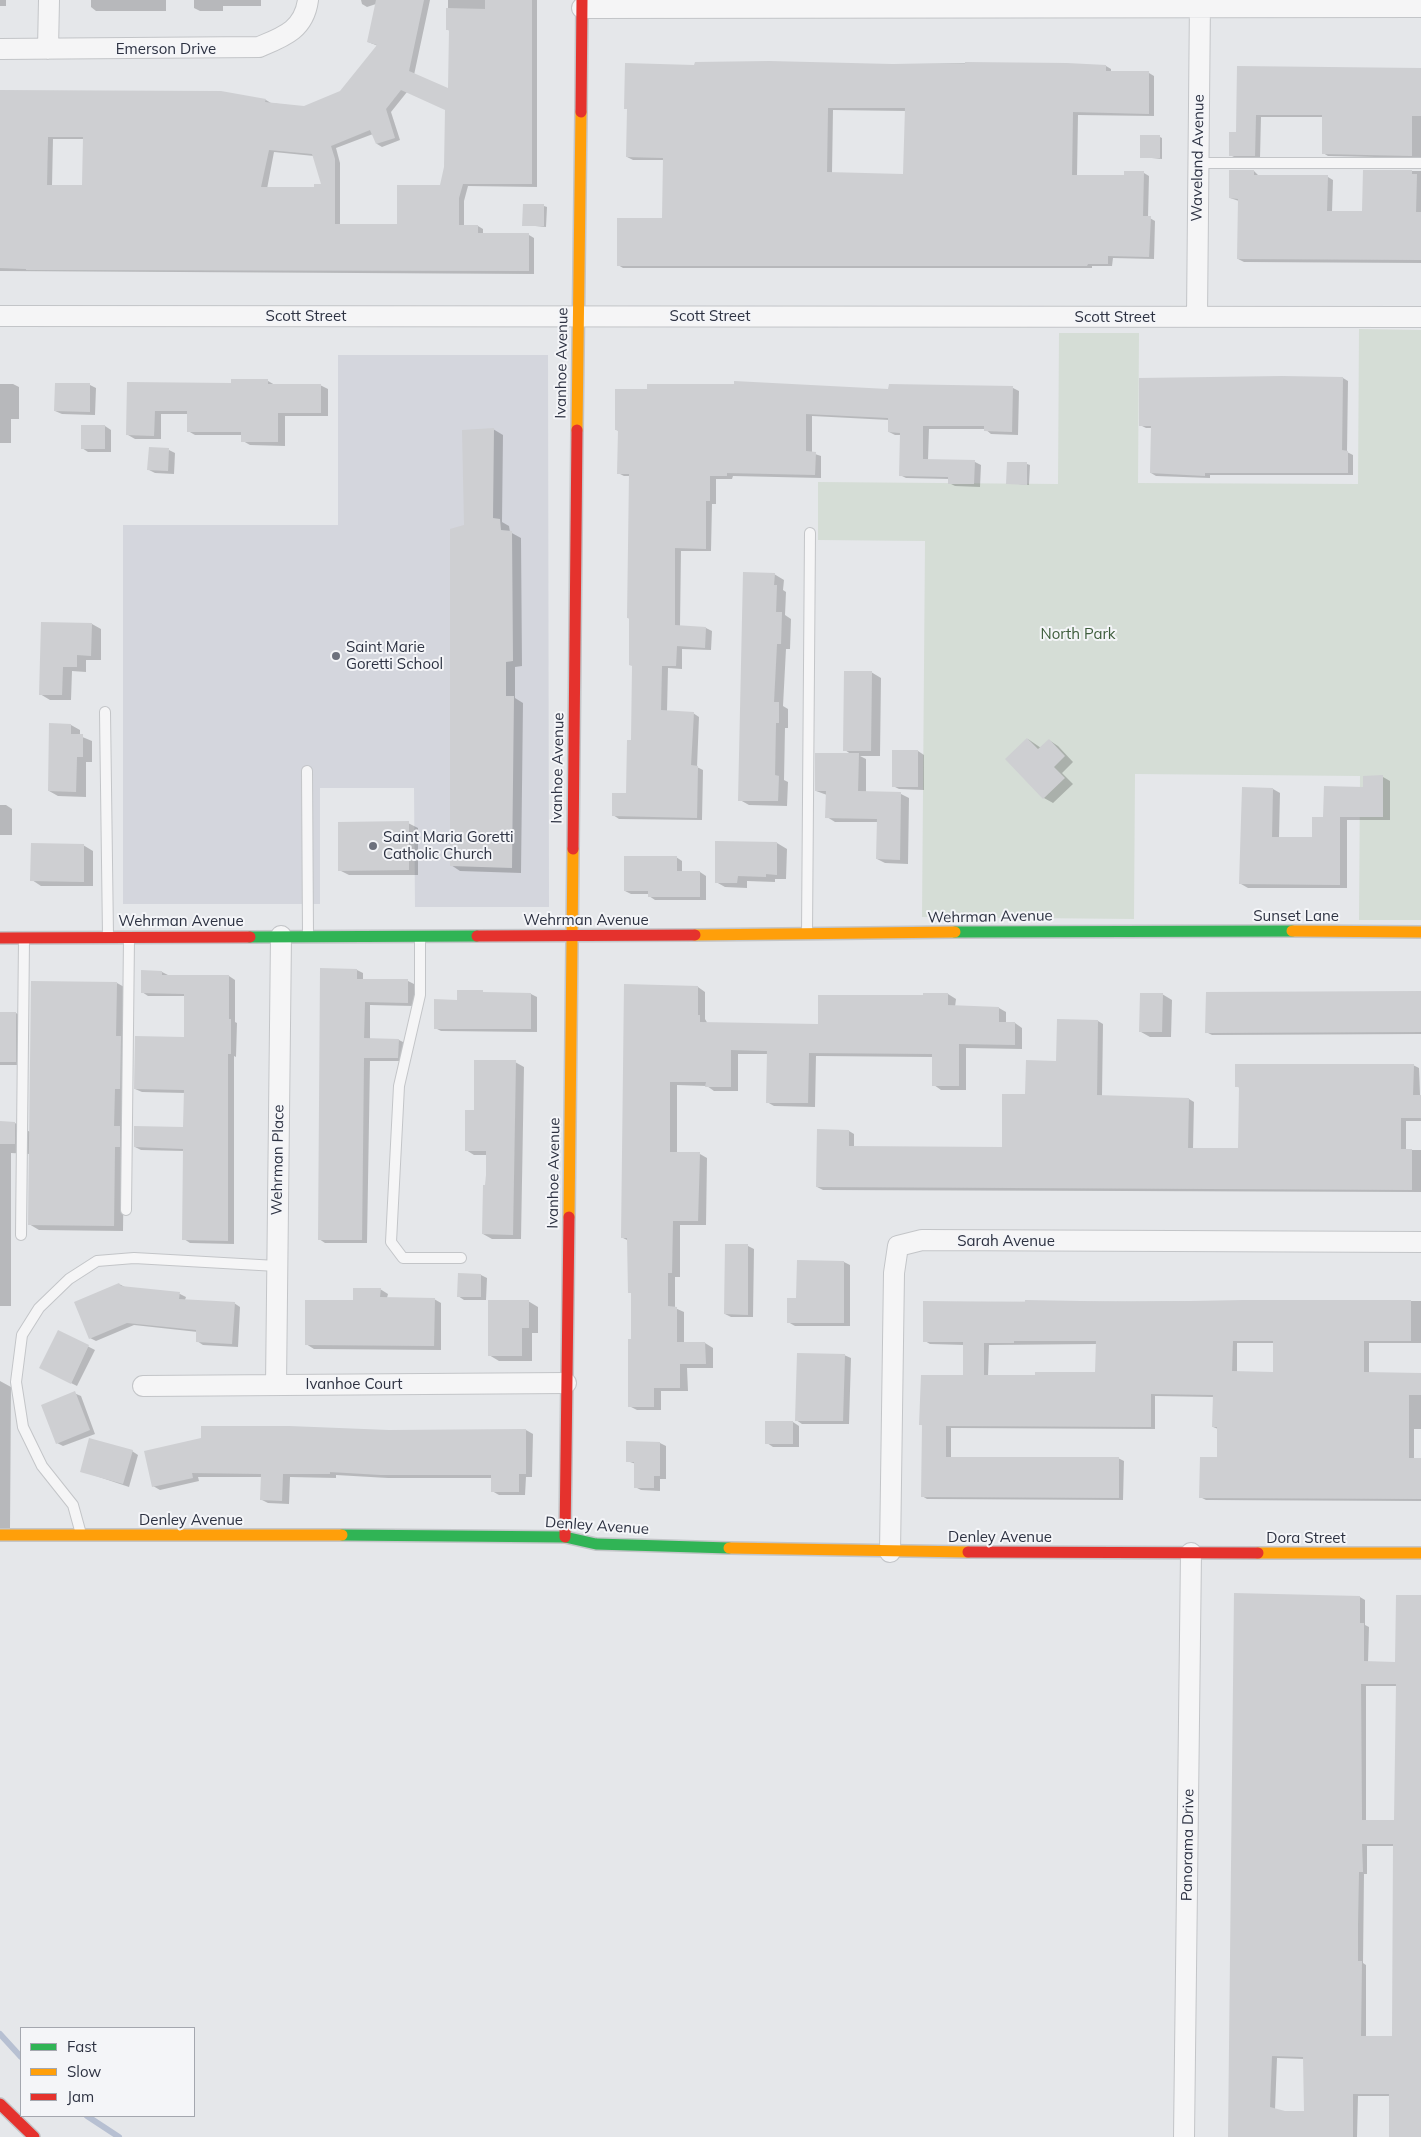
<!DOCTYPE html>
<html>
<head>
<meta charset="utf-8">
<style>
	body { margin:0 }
	#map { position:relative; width:1421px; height:2137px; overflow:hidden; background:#e5e7ea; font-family:Mulish,sans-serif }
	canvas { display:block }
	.legend { position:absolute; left:20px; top:2027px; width:175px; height:90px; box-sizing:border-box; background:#f4f5f8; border:1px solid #a4a7af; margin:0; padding:6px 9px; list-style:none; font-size:15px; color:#2d3242 }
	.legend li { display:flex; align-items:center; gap:10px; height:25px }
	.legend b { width:25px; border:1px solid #a4a7af }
</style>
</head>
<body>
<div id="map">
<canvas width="1421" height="2137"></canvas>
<ul class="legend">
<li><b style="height:6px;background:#30b455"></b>Fast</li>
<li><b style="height:6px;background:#ff9f0a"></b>Slow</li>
<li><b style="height:6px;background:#e5322d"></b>Jam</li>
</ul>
</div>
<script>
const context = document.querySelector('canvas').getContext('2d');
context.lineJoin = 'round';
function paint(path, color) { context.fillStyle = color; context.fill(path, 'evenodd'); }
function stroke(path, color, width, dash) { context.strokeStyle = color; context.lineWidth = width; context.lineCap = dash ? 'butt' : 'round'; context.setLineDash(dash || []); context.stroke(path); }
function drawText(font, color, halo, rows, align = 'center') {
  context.font = font + ' Mulish,sans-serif'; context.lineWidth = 4; context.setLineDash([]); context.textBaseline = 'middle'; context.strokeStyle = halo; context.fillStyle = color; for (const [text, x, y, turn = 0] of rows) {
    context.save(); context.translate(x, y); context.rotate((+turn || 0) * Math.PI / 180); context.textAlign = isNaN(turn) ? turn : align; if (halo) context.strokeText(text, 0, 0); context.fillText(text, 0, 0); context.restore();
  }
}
const built = new Path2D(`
	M338 355H548L549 907H415L414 788H320V904H123V525H338Z`);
const green = new Path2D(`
	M1359 329 1421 330V920H1359L1360 776 1135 774 1134 919 922 917 925 541 818 540V482L1058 484 1059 333H1139L1138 483 1358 484Z`);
const shadow = new Path2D(`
	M0 0H6V6H0Z
	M91 0H166V11H96L91 7Z
	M194 0H261V6H223V11H200L194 8Z
	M361 0H430L414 75 449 90 450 31 448 30V0H537V187L468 186 464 201V226H478L483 229V234L529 235 534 238V274L0 271V92L266 100 271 103 304 107 340 92 378 46 368 42 376 4 367 7 362 4ZM407 92 447 110 445 168 441 187 398 225H340V163L336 148 373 134 377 144 382 147 400 140 391 112ZM53 139H84L83 186H52ZM274 152 314 156 323 186 315 189H267Z
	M992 63 1106 66 1111 69V73H1149L1154 76V116L1078 115 1077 176H1125L1144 173 1149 176 1148 217 1155 221 1154 259 1113 258 1112 266H1092V268H623L618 265 663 219 665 160H633L627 157 696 66ZM833 110 906 111 905 175 832 173Z
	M1238 68 1421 69V158L1328 156 1323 153 1324 117H1261L1260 158H1236L1230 155 1238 133Z
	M1160 137 1162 138V159L1141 157Z
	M1230 171H1254L1259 176 1328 177 1333 180 1332 212H1364V171H1421V263L1244 262 1238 259 1239 201 1230 198Z
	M544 206 547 207 546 227 524 225Z
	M1343 378 1348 381 1347 452 1353 455V475H1210V478L1156 476 1151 473 1152 428H1146L1140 425 1141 379Z
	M232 380 268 381 275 385H320L328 389V416H285V446L250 445 243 441V435H195L188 431V414H161V439H135L128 435V383L232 384Z
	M0 384H13L19 387V419H11V443H0Z
	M90 385 96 388 95 415 62 414 55 411Z
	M1013 388 1019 391 1018 435 991 434 985 429H929L928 460 975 462 981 465 980 487 955 486 949 483V479L906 478 900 475 901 435H895L889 432V420L812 416V453L821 456V478L733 476 732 479H716V504H712L711 551H681L680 626 706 628 712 631 711 650 682 649V669L668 668 667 712 693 713 699 717 697 767 703 770 702 820 619 819 613 815 627 795 632 741 634 667 630 619 628 618 630 476H624L618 473 619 431 616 430 890 390Z
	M105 426 111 430V452H88L82 448Z
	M493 429 503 435 502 522 509 526 510 532 521 538 522 666 515 667V698L523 703 521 873 460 871 451 865 466 526Z
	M169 450 175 453 174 474 155 473 149 470Z
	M1027 464 1030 465 1029 485 1007 483Z
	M774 574 784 580 783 590 786 592 785 615 791 619 790 649H786L783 706 788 709V728H785L784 780 788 782 787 806 749 805 740 800Z
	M92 624 101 629V660H86V672L72 671 71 700H50L40 694Z
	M871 672 881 678 880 756H860L866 759V793L901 794 909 798 908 864 885 863 877 859 878 822H835L827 817V795L816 791 852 755 845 750Z
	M71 725 80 730V736L92 741V762H86V797L58 796 49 791Z
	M1028 739 1041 748 1049 740 1058 746 1073 762 1062 773 1073 784 1053 803 1044 798Z
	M918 751 924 755V790L899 789 893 786Z
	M1383 777 1390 781V820H1347V888H1248L1241 884 1273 789 1280 793 1279 838 1313 839 1324 818 1364 788Z
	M0 805H6L12 809V835H0Z
	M408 823 418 828V875H349L339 870Z
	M717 842 777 843 787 849 786 879H775V882L747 881V888L725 887 716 882Z
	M83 845 93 851V886H41L32 880Z
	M676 857 682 861V872H700L706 876V900H655L649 896V894H631L625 891Z
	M321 969 357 970 363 973V980L408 981 414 984V1006L370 1005V1039L399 1040 405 1043 404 1061H370L367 1243H325L319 1239Z
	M162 972 168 975 229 976 235 980V1022L237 1023 236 1057 234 1056V1244L190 1243 184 1239 185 1151 141 1150 135 1147 185 1128V1093L142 1092 135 1089 185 1038 186 996H148L142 992Z
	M117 983 126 988 123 1231 39 1230 29 1224 30 1154 11 1153V1306H0V1123H15L30 1132Z
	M698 987 705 992V1019L708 1024 819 1025 924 996V994H948L956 999 955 1007 999 1008 1006 1012V1023H1015L1022 1028V1049L966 1048V1090H941L934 1085 933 1057 816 1056 815 1107 774 1106 767 1102 768 1054H738V1091H714L707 1086 677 1085V1153L700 1154 707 1158 706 1225H680V1277H675V1308L684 1312V1343H705L713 1348V1368H687L688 1391H661V1410H637L629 1406 633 1294 629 1292V1241L623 1238Z
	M482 992 486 994H531L537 997V1032L441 1031 435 1028 458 1001Z
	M1421 992V1034L1212 1035 1206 1032Z
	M1162 994 1172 1000 1171 1037H1150L1141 1032Z
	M0 1013H16L22 1017V1065H0Z
	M1098 1021 1103 1024 1102 1096 1189 1099 1194 1102 1193 1149 1239 1150 1240 1088 1236 1086 1413 1065 1419 1068 1421 1121H1406V1150H1421V1192L823 1190 817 1187 849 1131 854 1134V1147L1003 1149 1026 1096Z
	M515 1062 524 1067 521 1239H492L483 1234 487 1155H474L466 1150 475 1111Z
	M726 1245 748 1246 754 1249 753 1317H731L725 1314Z
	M844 1262 850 1265V1326H795L788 1322 798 1299Z
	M481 1275 487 1278 486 1300H464L458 1296Z
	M119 1284 125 1287 180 1294 186 1297 185 1300 234 1303 240 1307 238 1347 203 1345 197 1341 198 1332 134 1325 96 1341 90 1338Z
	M380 1289 388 1294 387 1298 434 1299 441 1303V1350L314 1349 306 1344 354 1301Z
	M528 1301 538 1307V1333H532V1361H499L489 1355Z
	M1421 1301V1343H1369V1373H1421V1429H1414V1459H1421V1501L1206 1500 1200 1497 1218 1459V1429L1213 1427 1214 1397 1155 1396V1429L951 1428V1458H1118L1124 1461 1123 1500 927 1499 922 1496 923 1426 920 1424 964 1377 965 1345 930 1344 925 1341V1302ZM1237 1343H1274V1373H1237ZM1097 1344V1374L1036 1377 988 1376 989 1345Z
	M58 1331 95 1350 77 1386 47 1371Z
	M844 1355 851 1358 849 1424H802L796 1420Z
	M0 1381 11 1387 10 1529H0Z
	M74 1393 81 1396 95 1434 63 1446 57 1443Z
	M793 1422 799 1426V1447H773L767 1443Z
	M526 1430 533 1434 532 1477H526L525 1495H499L492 1491V1478H388L336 1475V1478L290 1477 289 1504 268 1503 262 1500V1477H198L199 1481 160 1490 153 1486 146 1452 389 1431Z
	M660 1443 666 1446V1479H660V1491L641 1490 635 1487 636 1464 627 1461Z
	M132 1451 138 1455 129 1487 81 1471Z
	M1421 1596V2137H1392L1391 2096H1358L1357 2137H1230L1360 1597 1365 1600V1625L1369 1627 1368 1663H1396ZM1366 1686H1397L1395 1821H1366ZM1367 1846H1395L1393 2037H1366V1965L1363 1963 1364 1874H1367ZM1277 2058 1304 2059 1305 2112H1285L1275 2110Z`);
const stream = new Path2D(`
	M0 2034 21 2057
	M87 2116 119 2137`);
const building = new Path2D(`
	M376 0H424L409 71 448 88 449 30H446V8L485 9V0H532V184H463L459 198V225H478V233H529V271L26 270V269L0 268V90L221 91 266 99 265 102 304 106 340 91 377 45 367 42ZM401 90 445 110 444 167 440 185H397V224H335V159L331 146 370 130 376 144 395 138 386 109ZM48 137H83L82 185H47ZM269 150 312 154 321 184H314V187H261Z
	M769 61 892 64H965V62L1067 63 1106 65V71H1149V114L1073 112 1072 175H1124V171H1144L1143 216H1151L1149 257 1108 256V264H1088L1087 266H617V218H662L663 158 626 157 627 109H624L625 63 694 65 695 62ZM828 108H905L903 174 827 172Z
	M1237 66 1421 68V116H1412V156L1322 154V115H1256L1255 156H1229V132H1236Z
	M1140 135H1160V158H1140Z
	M1229 170H1254V175H1328L1327 211H1362L1363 170H1412V174H1417L1416 212H1421V260L1237 259 1238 199 1229 198Z
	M523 204H544V226H522Z
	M1282 376 1343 377 1342 450 1348 451V473H1205V476L1150 473 1151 426H1139V378Z
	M231 379H268V384H321V413H278V442H241V432H187V411H155L154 436 126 435 127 382 231 383Z
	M734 381 888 389 889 384 1013 386 1012 432 984 431V426H923V459L975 460 974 484H948V477L899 476 900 433 888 432V418L806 414V451L816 452 815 475 727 473V476H710V501H706V549L675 548V625L706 627 705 648 677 646 676 666H662L661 710 694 712 691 765 698 766 697 818 612 816V793H626L627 740H631L632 666 629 665V618H627L629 474H617L618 430H615V389H647V384H734Z
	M55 383H90V412L54 411Z
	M81 425H105V449H81Z
	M494 428 493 518 500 519 501 530 512 531 513 661 506 662V696H514L512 868 450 866V529L464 525 462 430Z
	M149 447 169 448 168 471 147 470Z
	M1007 462H1027V485L1006 484Z
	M743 572 775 573 774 585H777L776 612H782L781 644H777L774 702H779V723H776L775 775 779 776 778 801H738Z
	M41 622 92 623 91 656 77 655V667H63L62 695H39Z
	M844 671H872L871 751H843Z
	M49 723 71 724V734H83V757H77L76 792 48 791Z
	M1027 738 1038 749 1049 739 1065 756 1054 767 1065 778 1043 799 1005 759Z
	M892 750H918V787H892Z
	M815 753H859L858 791 901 792 900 860 876 859 877 819 825 818 826 791H815Z
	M1383 775V817H1340V885L1239 884 1242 787 1273 788 1272 837H1312V817H1323L1324 786 1363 787V776Z
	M409 821V870L338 871V822Z
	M715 841 777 842V875L766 874V877L738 876 737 883H715Z
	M31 843 84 844V882L30 881Z
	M624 856H677V871H700V897H648V891H624Z
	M320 968 357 969V979H408V1003L365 1002 364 1038 399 1039 398 1058H364L362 1240H318Z
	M141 970 162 971V975H229V1019H231V1054H228V1241L182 1240 183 1149 134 1147V1126L183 1127 184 1090 134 1089 135 1036 184 1037V994L141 993Z
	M31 981 117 982 116 1036H121L120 1089H115L114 1126H120V1147H115L114 1226 28 1225Z
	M624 984 698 986V1015H700V1022L818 1024V995H923V993H948V1005L999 1007V1022H1015V1045L959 1044V1086H932V1054L809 1053 808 1103H766L767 1051 731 1050V1087H705L706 1082H670V1152H700L698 1221H673L672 1273H668V1306L677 1307V1342H705L706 1364H680V1388H654V1407H628V1339H631V1293H628L627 1238H621Z
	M457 990H483V992L531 993V1029H434V999L457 1000Z
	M1421 991V1032L1205 1033 1206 992Z
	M1140 993H1163L1162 1032H1139Z
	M0 1012H16V1062H0Z
	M1057 1019 1098 1020 1097 1095 1189 1098 1188 1148H1238L1239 1087H1235V1064H1414L1413 1095H1421V1118H1401V1149H1412V1190L816 1187 817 1129 849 1130V1146L1002 1147V1094H1025L1026 1060 1056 1061Z
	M474 1060H516L513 1235 482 1234 483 1185H486V1151H465V1110H474Z
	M0 1121 15 1122V1144H0Z
	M725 1244H748V1315L724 1314Z
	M797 1260 844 1261V1323H787V1298H796Z
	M458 1273 481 1274V1297H457Z
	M119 1283 121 1286 180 1292 179 1299 235 1302 232 1344 196 1342V1330L127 1323 89 1339 74 1302Z
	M353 1288H381L380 1297 435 1298 434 1346 305 1345V1300H353Z
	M488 1300H529V1328H522V1356H488Z
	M1025 1300 1137 1302 1244 1300H1411V1341H1364V1372L1421 1373V1395H1409V1458H1421V1499L1199 1498 1200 1457H1217V1427H1212L1213 1395 1151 1394V1427L946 1426V1457H1119V1498L921 1497 922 1425H919L921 1375H963V1342H923V1301L1025 1302ZM1014 1341H1096L1095 1372H1035V1375H984V1343H1014ZM1233 1341H1273V1372L1232 1371Z
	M58 1330 89 1345 71 1384 39 1368Z
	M797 1353 845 1354 843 1421H795Z
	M75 1391 90 1430 56 1444 41 1405Z
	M765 1421H793V1444H765Z
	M201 1426H289L389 1430 526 1429V1474H519V1492H491V1475H381L330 1472V1474H283L282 1501 260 1500 261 1474 192 1473 193 1478 152 1487 144 1451 201 1438Z
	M89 1438 133 1450 123 1484 80 1472Z
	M626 1441 660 1442V1476H654V1488H634V1462H626Z
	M1234 1593 1360 1596V1623H1364V1661L1395 1662 1396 1595H1421V2137H1389V2094H1353V2137H1228ZM1361 1684H1396L1394 1820H1362ZM1362 1844H1393L1392 2036H1361L1362 1961H1358V1923L1359 1872H1363ZM1272 2056 1303 2057 1304 2111H1285L1270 2107Z`);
const lane = new Path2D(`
	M1198 163H1421
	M105 712 108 936
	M307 771 308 935
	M807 933 810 533
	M420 936V995L399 1086 391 1242 403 1258H461
	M126 1210 129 938
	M21 1235 24 939
	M81 1534 73 1505 42 1466 23 1427 16 1382 22 1335 39 1308 69 1279 97 1261 134 1258 277 1266`);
const street = new Path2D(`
	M582 8 1421 7
	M0 49 259 47C283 37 304 30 308 0
	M48 49 49 0
	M0 316 1421 317
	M1197 317 1200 0
	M276 1385 281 936
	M143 1386 566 1383
	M890 1552 894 1273 898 1246 922 1240 1421 1242
	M1184 2137 1191 1553`);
const fast = new Path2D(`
	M955 932 1292 931
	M250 937 477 936
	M342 1535 565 1537 596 1544 729 1548`);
const slow = new Path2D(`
	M577 430 581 112
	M1292 931 1421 932
	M695 935 955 932
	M569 1217 573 849
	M0 1535H342
	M729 1548 968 1552
	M1258 1553H1421`);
const jam = new Path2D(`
	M581 112 582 0
	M573 849 577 430
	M477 936 695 935
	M0 938 250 937
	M565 1537 569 1217
	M968 1552 1258 1553
	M0 2104 34 2137`);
const markers = [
	[336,656,5,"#6d717d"],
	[373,846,5,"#6d717d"]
];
const streetNames = [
	["Emerson Drive",166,49],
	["Waveland Avenue",1198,158,-89],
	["Scott Street",306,316],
	["Scott Street",710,316],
	["Scott Street",1115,317],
	["Ivanhoe Avenue",562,363,-89],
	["Ivanhoe Avenue",558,768,-89],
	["Sunset Lane",1296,916],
	["Wehrman Avenue",990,917,-1],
	["Wehrman Avenue",586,920],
	["Wehrman Avenue",181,921],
	["Wehrman Place",278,1160,-89],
	["Ivanhoe Avenue",554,1173,-89],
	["Sarah Avenue",1006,1241],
	["Ivanhoe Court",354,1384],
	["Denley Avenue",191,1520],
	["Denley Avenue",597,1526,4],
	["Denley Avenue",1000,1537],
	["Dora Street",1306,1538],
	["Panorama Drive",1188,1845,-89]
];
const parkNames = [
	["North Park",1078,634]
];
const poiNames = [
	["Saint Marie",346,647],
	["Goretti School",346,664],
	["Saint Maria Goretti",383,837],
	["Catholic Church",383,854]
];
paint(built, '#d4d6dd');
paint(green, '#d5ddd6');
paint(shadow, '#0003');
stroke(stream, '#b7c0d2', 6);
paint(building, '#cecfd2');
stroke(lane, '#c3c5c8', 12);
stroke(street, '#c3c5c8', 22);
stroke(fast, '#c3c5c8', 14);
stroke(slow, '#c3c5c8', 14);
stroke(jam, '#c3c5c8', 14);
stroke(lane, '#f5f5f6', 10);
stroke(street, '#f5f5f6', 20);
stroke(fast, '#30b455', 11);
stroke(slow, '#ff9f0a', 11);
stroke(jam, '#e5322d', 11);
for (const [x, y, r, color] of markers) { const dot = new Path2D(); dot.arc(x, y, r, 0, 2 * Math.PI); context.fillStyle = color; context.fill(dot); stroke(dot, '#f4f5f8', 2); }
drawText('15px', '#2d3242', '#f4f5f8', streetNames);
drawText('15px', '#3e5d3c', '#f4f5f8', parkNames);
drawText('15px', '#2d3242', '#f4f5f8', poiNames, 'left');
</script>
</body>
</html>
